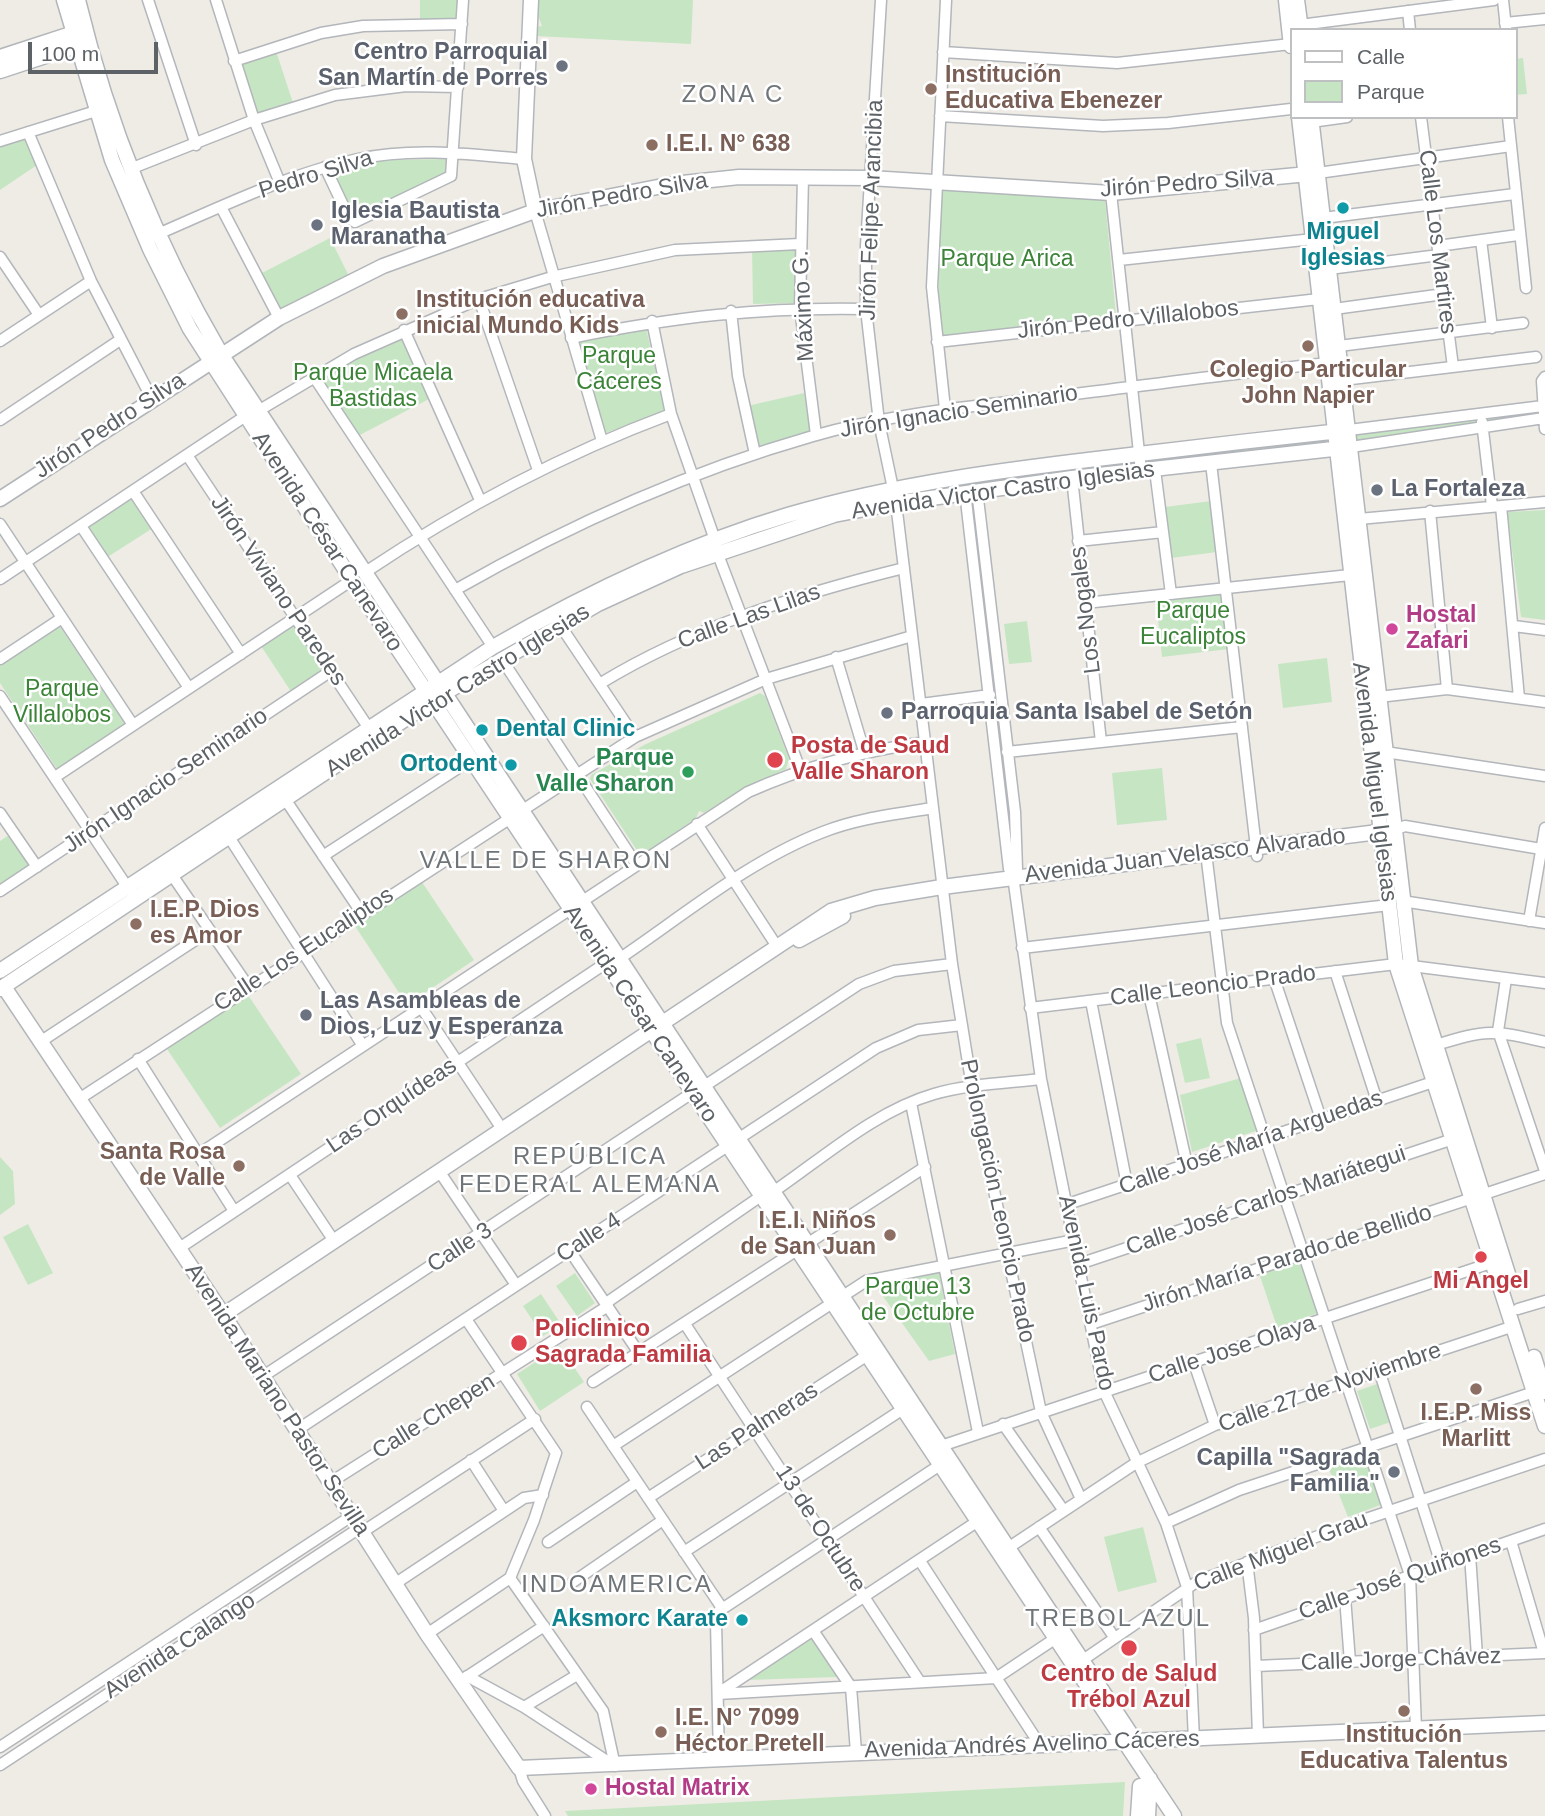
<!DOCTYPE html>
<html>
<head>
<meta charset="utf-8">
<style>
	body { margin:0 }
	#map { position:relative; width:1545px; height:1816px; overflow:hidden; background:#efece6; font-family:Arial,sans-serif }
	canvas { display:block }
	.legend { position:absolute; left:1290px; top:28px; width:228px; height:91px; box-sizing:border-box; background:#fff; border:2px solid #bec0c2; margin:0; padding:9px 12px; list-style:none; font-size:21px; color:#5d6266 }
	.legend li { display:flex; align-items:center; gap:14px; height:35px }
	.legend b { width:35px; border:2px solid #bec0c2 }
	.scale { position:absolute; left:28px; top:42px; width:130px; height:32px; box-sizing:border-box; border:4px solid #5d6266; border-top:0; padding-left:9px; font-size:21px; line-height:24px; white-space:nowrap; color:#5d6266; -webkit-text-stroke:5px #fff; paint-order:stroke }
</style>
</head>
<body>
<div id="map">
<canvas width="1545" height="1816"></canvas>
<ul class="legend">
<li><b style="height:9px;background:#fff"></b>Calle</li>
<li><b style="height:19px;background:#c6e6c3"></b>Parque</li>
</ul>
<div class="scale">100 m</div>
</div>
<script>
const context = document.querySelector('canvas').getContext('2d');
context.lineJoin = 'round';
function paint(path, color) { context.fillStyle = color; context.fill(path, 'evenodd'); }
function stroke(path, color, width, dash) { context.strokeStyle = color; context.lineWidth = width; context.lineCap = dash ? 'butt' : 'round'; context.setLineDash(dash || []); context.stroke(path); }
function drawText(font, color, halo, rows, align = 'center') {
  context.font = font + ' Arial,sans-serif'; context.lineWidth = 5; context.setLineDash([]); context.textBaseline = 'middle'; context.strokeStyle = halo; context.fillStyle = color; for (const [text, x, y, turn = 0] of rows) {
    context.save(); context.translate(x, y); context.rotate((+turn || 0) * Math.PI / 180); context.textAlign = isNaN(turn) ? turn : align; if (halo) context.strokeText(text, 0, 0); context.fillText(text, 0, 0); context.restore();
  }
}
const green = new Path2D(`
	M420 0H457V19H420Z
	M538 0H693L691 44 535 36V27L542 26 537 13Z
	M276 51 293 103 257 114 240 63Z
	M1523 58 1527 94 1515 95V59Z
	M27 136 37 165 0 190V144Z
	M449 159 448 173 355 219 331 170 384 160Z
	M942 189 1105 199 1116 315 941 336 938 272Z
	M330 238 349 276 279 312 260 274Z
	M795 247 796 303 753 304 752 248Z
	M646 328 665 411 603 434 575 342Z
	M401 336 429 399 356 437 319 378 359 354Z
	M804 393 811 434 756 449 747 406Z
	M1537 409 1538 417 1354 442 1352 434Z
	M1329 436 1330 445 1149 466 1148 458Z
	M1133 459V467L1010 480 906 498 904 490Z
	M132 496 153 528 106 558 85 526Z
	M1211 501 1217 552 1171 558 1165 507Z
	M1545 510V620L1521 617 1507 512Z
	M1224 594 1229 649 1162 657 1156 601Z
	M1027 621 1032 662 1009 664 1004 624Z
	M295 623 326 670 292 693 261 646Z
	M59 625 125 724 57 769 0 683V664Z
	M1327 658 1332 702 1283 708 1278 664Z
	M760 693 765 696 789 759 786 769 744 788 704 813 699 811 696 818 644 854 638 852 590 779 591 775 646 744Z
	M1162 768 1167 820 1117 825 1112 773Z
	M9 835 30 867 0 887V841Z
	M422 882 474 960 407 1005 355 926Z
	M248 995 301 1074 220 1128 167 1049Z
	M1201 1038 1210 1078 1185 1083 1176 1044Z
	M1241 1078 1259 1130 1192 1152 1180 1095Z
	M0 1157 13 1171 15 1204 0 1215Z
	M28 1224 53 1273 28 1285 3 1237Z
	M1299 1260 1318 1313 1277 1327 1259 1273Z
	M939 1272 955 1354 929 1361 875 1285Z
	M575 1273 595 1303 577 1316 556 1286Z
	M541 1294 561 1324 543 1336 523 1306Z
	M560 1346 584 1382 540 1411 517 1374Z
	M1380 1383 1394 1421 1370 1429 1357 1391Z
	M1364 1452 1383 1504 1348 1517 1327 1464Z
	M1143 1527 1157 1582 1118 1592 1104 1537Z
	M813 1638 837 1677 748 1680V1678Z
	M1125 1782 1123 1816H568L565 1811Z`);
const street = new Path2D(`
	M148 0 196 145
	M216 0 254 120 280 183
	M881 0 866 246V309L879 422 896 503 952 964 972 1087 1041 1412 1081 1499
	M1503 0 1506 28
	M1408 11 1410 30
	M1505 23 1545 19
	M1300 25 1494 0
	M943 52 1117 63 1291 44
	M234 61 321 33 363 26 462 24
	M940 116 1103 126 1168 123 1291 109
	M1421 117 1453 367
	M1508 117 1526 288
	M1311 122 1347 117
	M28 132 91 281 152 399
	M0 141 96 111
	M325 167 349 218 355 222 451 176 463 0
	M130 169 254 120 335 95 406 86 458 87
	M1318 173 1511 146
	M803 177 800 308 816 435
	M1111 193 1141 471
	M221 207 279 318
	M535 211 602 441
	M1323 218 1515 194
	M158 234C223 206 288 174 358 159 412 147 470 154 524 159
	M1481 240 1492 328
	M1438 246 1518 235
	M0 257 39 315
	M1119 260 1313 239
	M1329 269 1439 255
	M479 299 538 470
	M1334 309 1444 294
	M731 311 738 376 755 454
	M652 321 671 414 715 540
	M404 330 480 500
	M571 338C673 317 761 307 866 309
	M0 341 91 281
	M937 342 1319 299
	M1339 346 1523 323
	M314 377 493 647
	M1545 377 1542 381 1545 429
	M1343 380 1536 357
	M945 409 932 287 946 0
	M258 411 354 354 479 299 552 277 675 250 800 244
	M0 420 120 340
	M1482 422 1492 506
	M1349 430 1543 406
	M1351 447 1544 418
	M187 455 368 727
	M1211 463 1257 856
	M1155 470 1171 594
	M1072 478 1101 742
	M977 490 1015 812 1017 869 1013 876
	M133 491 241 654
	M965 492 1009 869 1013 876 1041 1079 1104 1391 1166 1523 1187 1587 1194 1740
	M1501 506 1519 698
	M1430 511 1447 689
	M1359 519 1545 502
	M0 524 133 725
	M81 526 189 688
	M1078 541 1163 532
	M717 552 800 769
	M364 573C461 508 561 455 671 414
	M0 579 244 417
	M455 590C569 525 687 472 813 436 893 413 977 406 1059 396 1148 385 1238 373 1327 363
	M1085 603 1350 575
	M560 625 635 737
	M1514 626 1545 630
	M836 657 864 751
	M501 658 636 864
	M0 659 62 618
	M601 683C693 627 799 594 904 568
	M0 696 130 891
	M1379 697 1447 689 1545 702
	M921 704 990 695
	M1007 752 1242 727
	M1385 752 1545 776
	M55 777 352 580
	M285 799 361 912
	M0 813 37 867
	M697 824 776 945
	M1394 830 1405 826 1541 849
	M229 837 363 1046
	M323 856 472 759
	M1207 861 1227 1023 1410 1575 1416 1729
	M172 875 248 986
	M0 891 331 671
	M1402 901 1545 923
	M1529 921 1545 828
	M1022 948 1389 905
	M619 959C684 915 750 860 823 832 858 818 897 814 933 808
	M1335 971 1377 1101
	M1274 978 1321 1119
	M1506 979 1498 1031 1545 1171
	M1149 994 1187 1165
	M1091 1001 1127 1185
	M421 1007 502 1129
	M1030 1008 1396 964 1545 983
	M40 1042 209 931
	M1436 1045C1487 1029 1493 1030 1545 1042
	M138 1059 234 1211
	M703 1087 859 984 894 971 952 964
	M79 1099 635 737 766 679 912 636
	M911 1103 978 1432
	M199 1154 748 792C806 766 863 751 925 742
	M439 1171 516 1285
	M290 1175 334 1241
	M773 1192C823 1158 875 1111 934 1094 968 1084 1006 1083 1041 1079
	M1068 1204 1433 1082
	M807 1244 925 1167
	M178 1249 606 963
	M570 1251 639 1353
	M1079 1264 1453 1139
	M606 1303 761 1196
	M1518 1309 1545 1301
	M466 1319 556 1453 534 1520 510 1578
	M685 1324 920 1682
	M1091 1324 1545 1174
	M1194 1363 1215 1425
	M1379 1370 1441 1564
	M262 1377 692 1093
	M593 1382 797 1250
	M587 1407 722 1608 721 1615
	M1003 1424 1064 1511
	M297 1430 876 1048 918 1030 962 1025
	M613 1446 866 1281 1075 1240
	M935 1448 1494 1262
	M471 1460 504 1511
	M331 1482 608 1306
	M648 1498 866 1356
	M1166 1523 1239 1490 1534 1392
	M1039 1527 1114 1637
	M364 1531 535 1419
	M1511 1541 1544 1653
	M548 1542 637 1482
	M1008 1548 1136 1463 1215 1425 1514 1326
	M684 1552 903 1409
	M1470 1555 1477 1656
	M920 1561 1040 1745
	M1247 1562 1254 1618 1258 1736
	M510 1578 603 1711 615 1766
	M573 1582 663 1520
	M396 1583 524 1498 543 1495
	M1345 1597 1350 1662
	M1254 1630 1545 1529
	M814 1632 851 1687 856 1752
	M427 1634 510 1578
	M1077 1664 1198 1581 1345 1526 1545 1459
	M1256 1666 1545 1653
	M467 1676 524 1707 613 1765
	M465 1678 544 1626
	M720 1692 978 1521
	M718 1694 996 1678 1056 1638
	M524 1707 577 1675
	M0 1747 353 1515
	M719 1760 716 1621 719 1611 940 1465
	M0 1765 361 1527
	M519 1768 523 1781 545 1816`);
const secondary = new Path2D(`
	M64 0 112 160 150 249 190 329 352 580 1174 1816
	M78 0C108 125 156 243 221 354L1134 1739
	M531 0 524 159 535 211
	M1286 0 1291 46
	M1297 0 1301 30
	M0 57 80 31
	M0 71 82 44
	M1299 117 1396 964 1545 1426
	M1311 117 1411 966 1509 1277
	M0 499 279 318 383 266 535 211 673 184 739 177 870 178 1111 193 1318 173
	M799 940 843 916
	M0 971 493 647C587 593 684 546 788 515 897 483 1010 469 1122 456 1198 447 1273 438 1349 430
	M4 987 228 1322 427 1634 519 1768 1545 1723
	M0 989 443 694 598 604 681 566 834 515 896 503 1072 478 1351 447
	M223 1315 831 911 875 898 942 887 1386 831
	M1534 1357 1545 1392
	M1138 1816 1140 1786
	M1148 1816 1150 1779`);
const markers = [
	[562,66,7,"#6b7280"],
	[931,89,7,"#8d6e63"],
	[652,145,7,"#8d6e63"],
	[1343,208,7,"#0f9aa8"],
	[317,225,7,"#6b7280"],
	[402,314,7,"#8d6e63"],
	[1308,346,7,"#8d6e63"],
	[1377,490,7,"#6b7280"],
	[1392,629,7,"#d1479c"],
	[887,713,7,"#6b7280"],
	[482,730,7,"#0f9aa8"],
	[775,760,9,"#e0444e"],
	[511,765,7,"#0f9aa8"],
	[688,772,7,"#2e9e5b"],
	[136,924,7,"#8d6e63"],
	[306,1015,7,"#6b7280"],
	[239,1166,7,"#8d6e63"],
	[890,1235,7,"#8d6e63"],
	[1481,1257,7,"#e0444e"],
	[519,1343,9,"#e0444e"],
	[1476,1389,7,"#8d6e63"],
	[1394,1472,7,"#6b7280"],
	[742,1620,7,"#0f9aa8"],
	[1129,1648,9,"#e0444e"],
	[1404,1711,7,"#8d6e63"],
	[661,1732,7,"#8d6e63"],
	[591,1789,7,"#d1479c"]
];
const worshipNames = [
	["Centro Parroquial",548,53,"right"],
	["San Martín de Porres",548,79,"right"],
	["Iglesia Bautista",331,212],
	["Maranatha",331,238],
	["La Fortaleza",1391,490],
	["Parroquia Santa Isabel de Setón",901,713],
	["Las Asambleas de",320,1002],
	["Dios, Luz y Esperanza",320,1028],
	["Capilla \"Sagrada",1380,1459,"right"],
	["Familia\"",1380,1485,"right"]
];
const educationNames = [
	["Institución",945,76],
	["Educativa Ebenezer",945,102],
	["I.E.I. N° 638",666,145],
	["Institución educativa",416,301],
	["inicial Mundo Kids",416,327],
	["Colegio Particular",1308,371,"center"],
	["John Napier",1308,397,"center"],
	["I.E.P. Dios",150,911],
	["es Amor",150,937],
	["Santa Rosa",225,1153,"right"],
	["de Valle",225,1179,"right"],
	["I.E.I. Niños",876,1222,"right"],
	["de San Juan",876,1248,"right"],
	["I.E.P. Miss",1476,1414,"center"],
	["Marlitt",1476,1440,"center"],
	["I.E. N° 7099",675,1719],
	["Héctor Pretell",675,1745],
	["Institución",1404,1736,"center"],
	["Educativa Talentus",1404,1762,"center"]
];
const streetNames = [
	["Pedro Silva",316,175,-17],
	["Jirón Pedro Silva",1187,184,-4],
	["Jirón Pedro Silva",622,196,-10],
	["Jirón Felipe Arancibia",872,210,-88],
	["Calle Los Martires",1437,242,83],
	["Máximo G.",804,306,-93],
	["Jirón Pedro Villalobos",1128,320,-6],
	["Jirón Ignacio Seminario",959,412,-9],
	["Jirón Pedro Silva",110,426,-33],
	["Avenida Victor Castro Iglesias",1003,491,-8],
	["Avenida César Canevaro",327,542,57],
	["Jirón Viviano Paredes",278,591,56],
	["Los Nogales",1086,610,-97],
	["Calle Las Lilas",749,617,-20],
	["Avenida Victor Castro Iglesias",458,691,-32],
	["Jirón Ignacio Seminario",166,781,-34],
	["Avenida Miguel Iglesias",1374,782,83],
	["Avenida Juan Velasco Alvarado",1185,856,-7],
	["Calle Los Eucaliptos",304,950,-33],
	["Calle Leoncio Prado",1213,986,-7],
	["Avenida César Canevaro",640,1014,56],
	["Las Orquídeas",392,1106,-34],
	["Calle José María Arguedas",1251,1143,-19],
	["Prolongación Leoncio Prado",997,1201,78],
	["Calle José Carlos Mariátegui",1266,1201,-19],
	["Calle 4",589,1238,-33],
	["Calle 3",460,1248,-33],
	["Jirón María Parado de Bellido",1287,1259,-18],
	["Avenida Luis Pardo",1086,1293,78],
	["Calle Jose Olaya",1232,1350,-18],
	["Calle 27 de Noviembre",1330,1388,-19],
	["Avenida Mariano Pastor Sevilla",277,1400,57],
	["Calle Chepen",434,1417,-32],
	["Las Palmeras",757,1427,-33],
	["13 de Octubre",820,1529,57],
	["Calle Miguel Grau",1281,1552,-21],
	["Calle José Quiñones",1400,1579,-19],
	["Avenida Calango",180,1646,-33],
	["Calle Jorge Chávez",1401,1660,-2],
	["Avenida Andrés Avelino Cáceres",1032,1745,-2]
];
const cultureNames = [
	["Miguel",1343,233,"center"],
	["Iglesias",1343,259,"center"],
	["Dental Clinic",496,730,"left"],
	["Ortodent",497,765],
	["Aksmorc Karate",728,1620]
];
const parkNames = [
	["Parque Arica",1007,260],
	["Parque",619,357],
	["Cáceres",619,383],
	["Parque Micaela",373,374],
	["Bastidas",373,400],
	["Parque",1193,612],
	["Eucaliptos",1193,638],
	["Parque",62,690],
	["Villalobos",62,716],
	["Parque 13",918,1288],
	["de Octubre",918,1314]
];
const hotelNames = [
	["Hostal",1406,616],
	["Zafari",1406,642],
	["Hostal Matrix",605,1789]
];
const healthNames = [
	["Posta de Saud",791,747],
	["Valle Sharon",791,773],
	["Mi Angel",1481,1282,"center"],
	["Policlinico",535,1330],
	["Sagrada Familia",535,1356],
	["Centro de Salud",1129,1675,"center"],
	["Trébol Azul",1129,1701,"center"]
];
const leisureNames = [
	["Parque",674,759],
	["Valle Sharon",674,785]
];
const neighbourhoodNames = [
	["ZONA C",733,95],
	["VALLE DE SHARON",546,861],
	["REPÚBLICA",590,1157],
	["FEDERAL ALEMANA",590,1185],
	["INDOAMERICA",617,1585],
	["TREBOL AZUL",1118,1619]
];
paint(green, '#c6e6c3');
stroke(street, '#b3b6ba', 13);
stroke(secondary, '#b2b6ba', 17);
stroke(street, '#fff', 10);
stroke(secondary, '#fff', 14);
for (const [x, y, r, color] of markers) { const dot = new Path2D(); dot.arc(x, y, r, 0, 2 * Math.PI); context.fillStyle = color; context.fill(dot); stroke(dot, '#fff', 2.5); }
drawText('bold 23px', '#5b616d', '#fff', worshipNames, 'left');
drawText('bold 23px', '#785e54', '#fff', educationNames, 'left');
drawText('23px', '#5d6266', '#fff', streetNames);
drawText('bold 23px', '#0d838f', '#fff', cultureNames, 'right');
drawText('23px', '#3a8337', '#fff', parkNames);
drawText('bold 23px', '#b23c85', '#fff', hotelNames, 'left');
drawText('bold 23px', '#be3a42', '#fff', healthNames, 'left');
drawText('bold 23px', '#27864d', '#fff', leisureNames, 'right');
context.letterSpacing = '2px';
drawText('24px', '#6e7478', '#fff', neighbourhoodNames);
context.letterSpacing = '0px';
</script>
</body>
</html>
